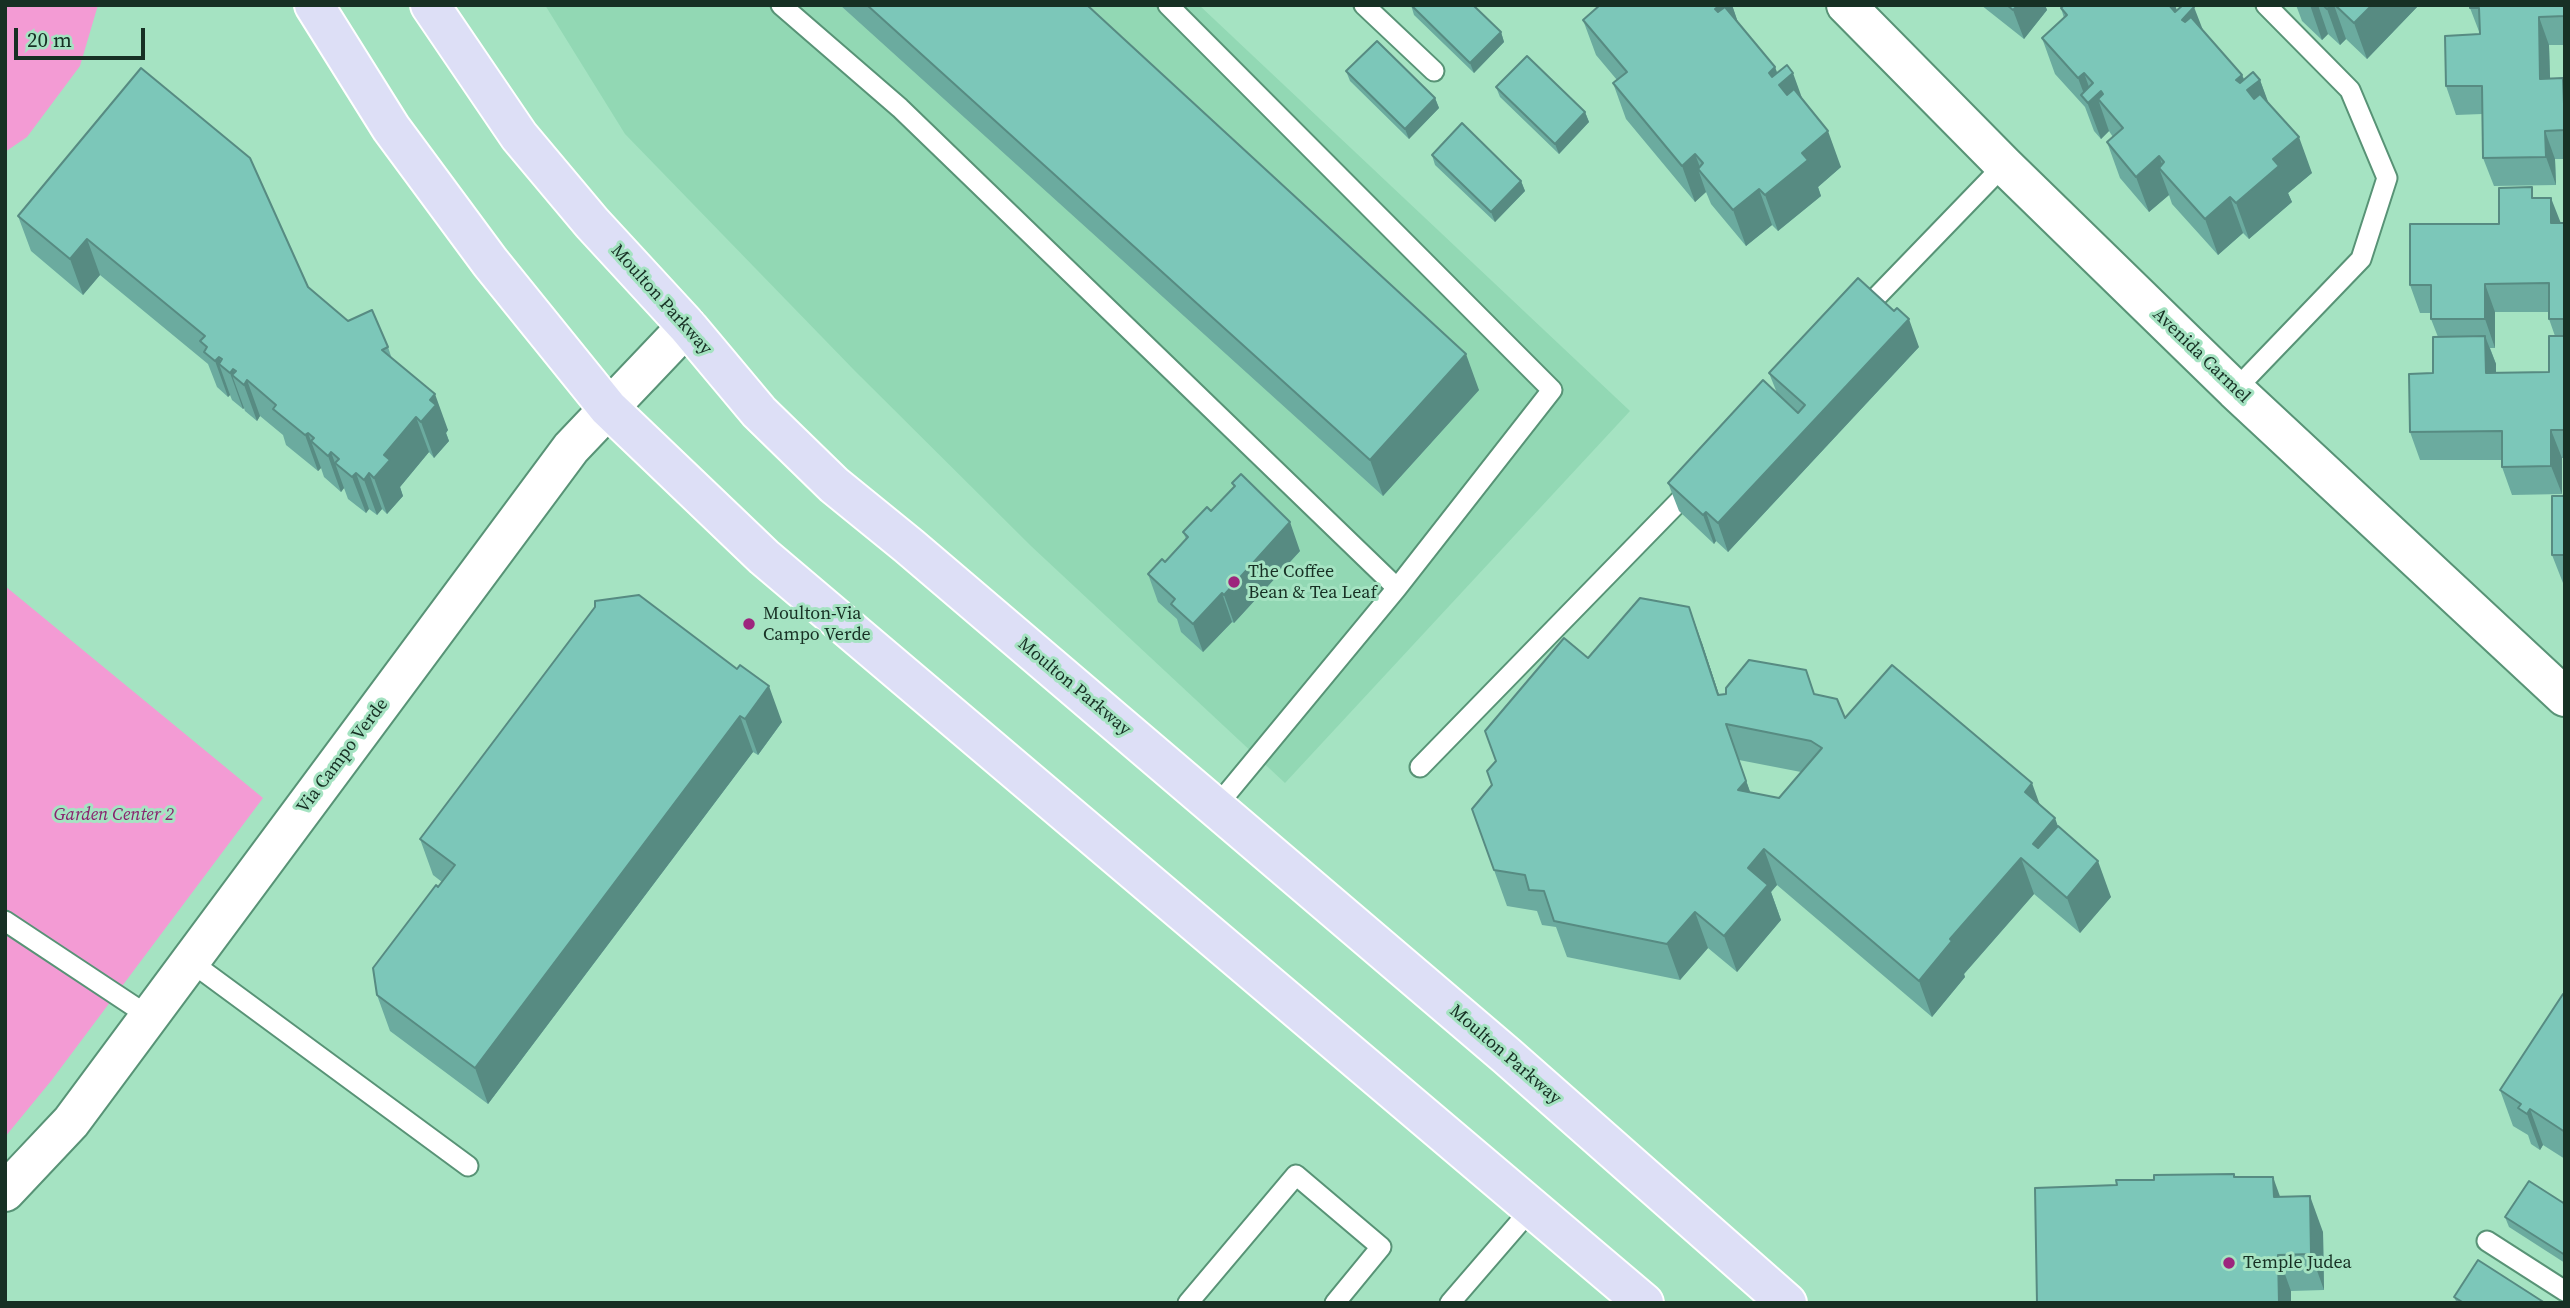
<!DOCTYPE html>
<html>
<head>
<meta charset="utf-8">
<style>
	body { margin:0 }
	#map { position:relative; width:2570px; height:1308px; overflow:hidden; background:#a5e3c2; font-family:"Source Serif 4",serif }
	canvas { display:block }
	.frame { position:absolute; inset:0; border:7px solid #173024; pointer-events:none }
	.scale { position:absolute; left:14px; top:28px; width:131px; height:32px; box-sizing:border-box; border:4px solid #173024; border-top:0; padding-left:9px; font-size:21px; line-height:24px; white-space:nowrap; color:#173024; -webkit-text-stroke:5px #a5e3c2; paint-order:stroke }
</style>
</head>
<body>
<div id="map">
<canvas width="2570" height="1308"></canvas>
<div class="frame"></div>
<div class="scale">20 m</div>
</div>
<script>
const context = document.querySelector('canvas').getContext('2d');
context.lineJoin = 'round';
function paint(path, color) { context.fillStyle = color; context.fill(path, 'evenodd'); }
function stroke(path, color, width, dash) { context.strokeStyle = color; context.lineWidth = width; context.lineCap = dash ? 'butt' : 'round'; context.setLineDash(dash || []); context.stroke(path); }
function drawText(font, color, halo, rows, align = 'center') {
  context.font = font + ' "Source Serif 4",serif'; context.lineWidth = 6; context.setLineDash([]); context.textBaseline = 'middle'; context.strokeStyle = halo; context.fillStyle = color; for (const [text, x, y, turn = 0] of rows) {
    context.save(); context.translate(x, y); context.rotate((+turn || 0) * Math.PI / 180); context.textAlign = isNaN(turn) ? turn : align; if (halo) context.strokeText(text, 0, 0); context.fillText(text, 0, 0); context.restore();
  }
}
const built = new Path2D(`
	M545 5H1199L1630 411 1285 783 1031 546 855 371 625 134Z`);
const green = new Path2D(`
	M5 5H98L80 66 27 137 5 152Z
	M5 586 263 798 51 1081 5 1137Z`);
const service = new Path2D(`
	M781 5 900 108 1397 588 1552 390 1168 5
	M1364 5 1434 71
	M1860 314 2004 165
	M2235 390 2361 259 2387 178 2350 90 2266 5
	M1420 767 1693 487
	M1215 808 1397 588
	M5 921 150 1017
	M191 962 468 1166
	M2487 1241 2565 1291
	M1188 1303 1296 1175 1381 1247 1335 1303
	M1450 1303 1532 1208`);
const minor = new Path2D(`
	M5 1192 71 1122 571 448 687 326`);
const tertiary = new Path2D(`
	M1846 5 2004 165 2235 390 2565 697`);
const primary = new Path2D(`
	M314 5 391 128 490 262 608 408 764 557 1644 1303
	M430 5 519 136 592 223 687 326 759 412 834 485 909 546 1507 1056 1787 1303`);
const wall = new Path2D(`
	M840 5H1087L1479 390 1383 496Z
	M1411 5 1501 32 1504 42 1474 73 1414 15Z
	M1600 5H1732L1738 23 1775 67 1777 73 1802 99 1841 167 1818 187 1821 196 1778 231 1772 225 1746 246 1711 204 1706 192 1695 202 1626 119 1613 83 1617 80 1596 55 1583 20Z
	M1981 5H2045L2047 10 2024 39Z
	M2296 5H2419L2367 59 2346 39 2340 45 2328 34 2322 40 2302 21Z
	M2565 5V45H2549L2550 79 2565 82V159H2555L2556 185 2494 186 2483 158 2482 114 2456 115 2446 86 2480 34 2470 8Z
	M2061 8 2177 11 2203 31 2242 75 2244 79 2260 80 2268 103 2312 173 2288 193 2292 202 2249 239 2243 233 2218 255 2172 204 2169 195 2149 212 2120 178 2107 142 2113 137 2109 131 2101 139 2094 131 2085 107 2055 74 2042 38 2064 18Z
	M1346 71 1435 98 1439 108 1409 139 1350 81Z
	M1496 87 1585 112 1589 122 1559 154 1500 97Z
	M1432 155 1521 181 1525 191 1495 222 1435 165Z
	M2536 198 2560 223H2565V458H2562V494L2512 495 2502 467V460H2420L2410 432 2433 373 2438 337 2431 319V313H2420L2410 285ZM2495 312H2549V319L2555 336 2549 372 2496 373V364L2490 348H2495Z
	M18 216 308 287 348 321 388 347 392 359 448 430 446 433 449 441 434 458 429 452 400 487 403 496 387 514 382 509 377 515 369 509 366 513 348 499 344 488 341 492 324 477 321 468 318 471 286 445 283 435 260 416 257 421 245 411 244 408 243 409 232 400 230 395 228 397 217 387 208 364 100 275 83 295 31 251Z
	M1919 347 1728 552 1716 541 1714 544 1679 511 1668 483 1777 393 1769 373Z
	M1232 483 1300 551 1234 623 1232 622 1203 652 1181 632 1177 619 1158 602 1148 574 1165 562 1186 539 1183 532 1211 511 1234 488Z
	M2565 496V583H2563L2552 555Z
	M595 607 782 722 758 755 753 752 488 1104 390 1031 377 995 442 882 433 875 420 839Z
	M1702 643 1719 695 1814 694 1845 718 2040 805 2058 827 2111 897 2080 933 2034 894 1964 974 1965 977 1932 1017 1777 885 1771 892 1781 920 1737 972 1708 948 1680 980 1567 957 1556 927 1542 925 1537 911 1507 906 1472 809 1492 785 1588 658ZM1739 760 1801 772 1779 798 1750 792Z
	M2565 995V1159L2543 1145 2540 1150 2531 1144 2528 1135 2513 1126 2500 1090Z
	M2234 1174 2236 1177 2280 1197 2323 1232 2324 1290 2291 1291 2117 1185 2154 1180Z
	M2565 1204V1263L2509 1227 2505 1217Z
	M2454 1297 2545 1303H2457Z`);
const shadedWall = new Path2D(`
	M1720 5H1732L1742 34 1728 45 1715 9Z
	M2018 5H2045L2047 10 2024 39 2013 10Z
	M2167 5H2175L2185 32Z
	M2310 5H2318L2328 34 2322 40Z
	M2331 5H2334L2346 39 2340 45 2327 9Z
	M2372 5H2419L2367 59 2354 23Z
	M2194 7 2208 43 2182 20Z
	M2539 17 2549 45 2551 108 2540 79Z
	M1501 32 1504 42 1474 73 1470 63Z
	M1775 67 1781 83 1793 73 1806 109 1792 121 1769 73Z
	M2084 73 2093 98 2101 91 2108 111 2098 99 2109 131 2101 139 2078 78Z
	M2242 75 2248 89 2260 80 2273 115 2260 126 2236 80Z
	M1435 98 1439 108 1409 139 1405 129Z
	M1585 112 1589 122 1559 154 1555 144Z
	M1828 131 1841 167 1818 187 1821 196 1778 231 1765 195 1802 153Z
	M2545 131 2555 159 2556 185 2546 157Z
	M2299 137 2312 173 2288 193 2292 202 2249 239 2236 203 2273 159Z
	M1695 154 1703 175 1698 169 1706 192 1695 202 1682 166Z
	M2159 156 2167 177 2159 168 2169 195 2149 212 2136 177Z
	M1521 181 1525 191 1495 222 1491 212Z
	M1759 189 1772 225 1746 246 1733 210Z
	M2230 197 2243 233 2218 255 2205 219Z
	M2551 198 2562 226 2551 223Z
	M87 239 100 275 83 295 70 259Z
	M2485 284 2495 312V348L2485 319Z
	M1909 319 1919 347 1728 552 1718 523Z
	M2485 336 2496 364V401L2486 373Z
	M1466 354 1479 390 1383 496 1370 460Z
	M219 357 223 367 219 364 230 395 228 397 215 361Z
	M233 369 237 380 232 375 244 408 243 409 230 373Z
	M247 380 260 416 257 421 244 385Z
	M435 394 448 430 446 433 449 441 434 458 421 422 430 400Z
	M416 417 429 452 400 487 403 496 387 514 374 478 384 455Z
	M2551 430 2562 458V494L2551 466Z
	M308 433 321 468 318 471 305 435Z
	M331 452 344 488 341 492 328 456Z
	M356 473 369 509 366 513 352 477Z
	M369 473 382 509 377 515 364 480Z
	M1706 512 1716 541 1714 544 1703 515Z
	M1290 522 1300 551 1234 623 1224 595Z
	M1222 593 1232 622 1203 652 1193 624Z
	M1689 607 1702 643 1731 731 1718 695Z
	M769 686 782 722 758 755 745 719Z
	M740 716 753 752 488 1104 475 1068Z
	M1726 724 1759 817 1738 790Z
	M2032 783 2045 819 2025 792Z
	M2055 818 2068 854 2046 880 2033 844Z
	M1764 849 1777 885 1771 892 1781 920 1737 972 1724 936 1748 868Z
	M2021 858 2034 894 1964 974 1965 977 1932 1017 1919 981 1950 939Z
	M2098 861 2111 897 2080 933 2067 898Z
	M1695 912 1708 948 1680 980 1667 944Z
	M2530 1109 2543 1145 2540 1150 2527 1114Z
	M2273 1177 2286 1213 2274 1197Z
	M2310 1196 2323 1232 2324 1290 2311 1254Z
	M2278 1255 2291 1291V1303H2279Z`);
const building = new Path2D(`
	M867 5H1087L1466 354 1370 460Z
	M1411 5H1473L1501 32 1470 63Z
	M1600 5H1720L1715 9 1718 12 1725 7 1775 67 1769 73 1772 77 1787 65 1793 73 1779 85 1787 95 1794 89 1828 131 1802 153 1808 160 1765 195 1759 189 1733 210 1698 169 1703 163 1695 154 1682 166 1613 83 1627 72 1583 20Z
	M2007 5H2018L2013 10Z
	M2064 5H2169L2175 12 2183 5H2193L2194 7 2182 20 2185 22 2191 17 2242 75 2236 80 2240 83 2253 72 2260 80 2247 90 2254 99 2260 94 2299 137 2273 159 2279 166 2236 203 2230 197 2205 219 2159 168 2164 162 2159 156 2136 177 2107 142 2123 128 2098 99 2103 94 2101 91 2088 103 2081 95 2093 83 2084 73 2078 78 2042 38 2067 15 2061 8Z
	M2323 5H2331L2327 9Z
	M2335 5H2372L2354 23Z
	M2470 5H2565V16L2539 17 2540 79 2563 78 2565 130 2545 131 2546 157 2483 158 2482 86H2446L2445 36 2480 34 2479 8H2470Z
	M1377 41 1435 98 1405 129 1346 71Z
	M1527 56 1585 112 1555 144 1496 87Z
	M141 68 250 158 308 287 348 321 372 310 388 347 382 350 435 394 430 400 436 405 421 422 416 417 384 455 390 460 374 478 369 473 364 480 356 473 352 477 335 463 339 459 331 452 328 456 311 441 314 438 308 433 305 435 273 409 276 405 247 380 244 385 232 375 236 371 233 369 230 373 219 364 222 359 219 357 215 361 204 352 207 347 200 341 205 336 87 239 70 259 18 216Z
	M1462 123 1521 181 1491 212 1432 155Z
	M2532 187V198H2551V223H2565V319H2549V283L2485 284V319H2431V285H2410V224H2499V188Z
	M1858 278 1894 311 1897 308 1909 319 1718 523 1706 512 1703 515 1668 483 1763 380 1798 413 1805 405 1769 373Z
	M2485 336 2486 373 2549 372V336H2565V430H2551V466L2502 467V431L2410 432 2409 374 2433 373V337Z
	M1241 474 1290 522 1224 595 1222 593 1193 624 1171 604 1175 599 1148 574 1162 559 1165 562 1188 537 1183 532 1207 507 1211 511 1235 486 1232 483Z
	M2552 496H2565V555H2552Z
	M639 595 737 669 740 665 769 686 745 719 740 716 475 1068 377 995 373 968 436 885 438 887 455 865 420 839 595 607V601Z
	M1640 598 1689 607 1718 695 1726 694V688L1749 660 1806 670 1814 694 1837 699 1845 718 1892 665 2032 783 2025 792 2055 818 2033 844 2038 848 2058 826 2098 861 2067 898 2021 858 1950 939 1952 941 1919 981 1764 849 1748 868 1768 885 1724 936 1695 912 1667 944 1554 921 1544 891 1529 890 1525 875 1494 870 1472 809 1492 785 1487 771 1496 761 1485 731 1564 638 1588 658ZM1726 724 1811 741 1822 748 1779 798 1738 790 1746 781Z
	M2563 994 2565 995V1132L2530 1109 2527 1114 2518 1108 2521 1104 2500 1090Z
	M2234 1174V1177H2273L2274 1197 2310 1196 2311 1254 2278 1255 2279 1303H2037L2035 1188 2117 1185 2116 1180H2154V1175Z
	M2529 1181 2565 1204V1255L2505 1217Z
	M2478 1260 2545 1303H2464L2454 1297Z`);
const markers = [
	[1234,582,7,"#9d257d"],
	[749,624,7,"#9d257d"],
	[2229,1263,7,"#9d257d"]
];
const streetNames = [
	["Moulton Parkway",661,300,48],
	["Avenida Carmel",2201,356,44],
	["Moulton Parkway",1074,687,40],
	["Via Campo Verde",343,756,-53],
	["Moulton Parkway",1505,1055,41]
];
const poiNames = [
	["The Coffee",1248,572],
	["Bean & Tea Leaf",1248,593],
	["Moulton-Via",763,614],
	["Campo Verde",763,635],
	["Temple Judea",2243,1263]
];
const parkNames = [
	["Garden Center 2",114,815]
];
paint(built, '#92d8b4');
paint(green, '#f39bd4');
stroke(service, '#589376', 23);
stroke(minor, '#589376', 42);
stroke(tertiary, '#589376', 42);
stroke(primary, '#fff', 42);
stroke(service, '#fff', 19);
stroke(minor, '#fff', 38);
stroke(tertiary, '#fff', 38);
stroke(primary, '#dddff6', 38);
paint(wall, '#6bab9f');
paint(shadedWall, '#578b82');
paint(building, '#7cc7b9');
stroke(building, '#578b82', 2);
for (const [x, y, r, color] of markers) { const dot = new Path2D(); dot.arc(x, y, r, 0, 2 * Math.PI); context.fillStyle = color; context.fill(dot); stroke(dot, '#a5e3c2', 2.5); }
drawText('18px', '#173024', '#a5e3c2', streetNames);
drawText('18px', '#173024', '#a5e3c2', poiNames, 'left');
drawText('italic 18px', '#89216d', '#a5e3c2', parkNames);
</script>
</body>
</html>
